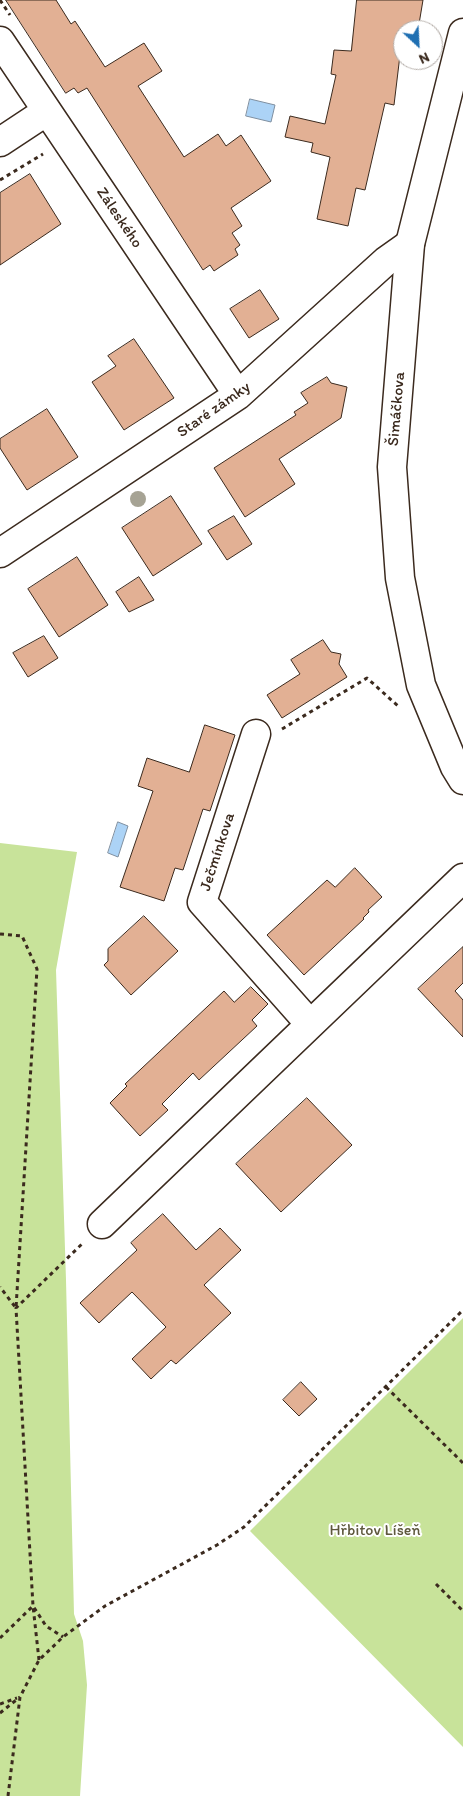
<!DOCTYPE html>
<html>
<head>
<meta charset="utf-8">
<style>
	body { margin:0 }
	#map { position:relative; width:463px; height:1796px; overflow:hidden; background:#fff; font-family:Itim,sans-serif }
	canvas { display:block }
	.north { position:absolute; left:393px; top:20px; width:50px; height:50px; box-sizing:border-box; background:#fff; border:1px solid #b1aaa5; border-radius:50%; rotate:155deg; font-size:14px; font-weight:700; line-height:20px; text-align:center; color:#3b2a1e }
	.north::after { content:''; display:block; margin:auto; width:18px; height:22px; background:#1f6fb2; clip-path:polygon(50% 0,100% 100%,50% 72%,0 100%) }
</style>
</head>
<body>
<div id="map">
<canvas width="463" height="1796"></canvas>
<div class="north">N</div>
</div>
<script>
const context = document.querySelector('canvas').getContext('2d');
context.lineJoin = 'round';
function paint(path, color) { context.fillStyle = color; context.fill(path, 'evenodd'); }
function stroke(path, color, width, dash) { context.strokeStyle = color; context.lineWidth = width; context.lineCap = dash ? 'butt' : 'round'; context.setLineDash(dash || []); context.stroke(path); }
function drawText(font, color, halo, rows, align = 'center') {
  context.font = font + ' Itim,sans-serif'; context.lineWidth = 4; context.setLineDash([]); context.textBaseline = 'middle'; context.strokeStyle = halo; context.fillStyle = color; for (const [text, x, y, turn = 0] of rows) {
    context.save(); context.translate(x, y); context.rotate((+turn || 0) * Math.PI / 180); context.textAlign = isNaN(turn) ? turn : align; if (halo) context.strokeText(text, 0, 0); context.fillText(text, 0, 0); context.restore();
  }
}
const green = new Path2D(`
	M0 843 77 852 56 970 66 1280 74 1614 83 1641 87 1685 80 1796H0Z
	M463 1318V1747L250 1531Z`);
const water = new Path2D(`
	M250 99 275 105 271 122 246 116Z
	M118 822 128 826 118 857 108 853Z`);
const building = new Path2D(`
	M6 0H56L71 24 75 21 105 67 144 43 162 71 138 86 184 157 218 134 226 146 241 135 271 181 231 208 242 226 232 233 240 245 235 249 238 255 214 271 210 265 203 270 87 88 78 93 74 88 66 93Z
	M357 0H423L418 30H403V55H400L394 105 385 103 365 190 356 188 348 226 317 219 330 157 311 152 313 143 285 137 290 116 325 124 336 75 331 74 334 50 351 51Z
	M30 174 61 224 0 265V193Z
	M260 290 279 319 249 338 230 309Z
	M134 339 174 398 124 430 92 382 116 366 108 356Z
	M327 377 331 383 347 387 341 418 279 459 295 484 245 517 214 468 296 415 294 412 308 403 301 393Z
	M47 409 78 457 27 490 0 448V439Z
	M171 496 202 544 153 576 122 528Z
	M234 516 252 544 227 560 208 531Z
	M77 557 108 605 59 637 28 589Z
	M139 577 154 600 129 612 116 592Z
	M44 636 58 658 28 677 13 653Z
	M323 640 331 652 341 654 339 664 347 677 282 718 267 695 300 674 291 660Z
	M205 725 235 735 210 811 203 809 183 870 175 868 164 901 120 887 153 791 138 786 147 758 189 772Z
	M355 868 382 897 368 910 369 912 363 918 364 919 304 975 267 935 327 880 335 887Z
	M144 916 178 951 131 995 104 965 108 961V949Z
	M463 947V983L455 991 463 1000V1037L418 989Z
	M251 987 268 1004 252 1020 257 1026 199 1080 193 1073 162 1104 168 1110 140 1136 110 1103 127 1086 125 1084 224 991 234 1002Z
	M307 1098 352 1145 281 1212 236 1164Z
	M163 1214 196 1250 220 1228 241 1250 204 1285 231 1313 176 1364 171 1360 151 1379 132 1359 166 1327 132 1292 99 1323 80 1303 137 1250 131 1243Z
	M301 1382 317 1399 299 1416 283 1400Z`);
const path = new Path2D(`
	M0 0 10 15
	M0 180 43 154
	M282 729 367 678 398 706
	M0 934 22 936 37 969 16 1308 0 1287
	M386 1387 463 1463
	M436 1584 463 1611
	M0 1638 33 1606 46 1626 63 1637
	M39 1660 33 1606 16 1308 84 1242
	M0 1704 17 1698
	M0 1713 20 1697
	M8 1796 20 1697 39 1660 63 1637 105 1606 217 1545 244 1527 463 1310`);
const street = new Path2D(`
	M0 41 238 395
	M0 142 47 111
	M0 553 238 395 386 261 410 244
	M256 734 202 902 310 1024
	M102 1224 463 878`);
const secondary = new Path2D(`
	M463 33 410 244 392 467 400 578 421 685 455 767 463 780`);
const trees = [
	[138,499]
];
const streetNames = [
	["Záleského",119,218,56],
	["Šimáčkova",397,409,-85],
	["Staré zámky",214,410,-35],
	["Ječmínkova",218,852,-72]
];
const parkNames = [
	["Hřbitov Líšeň",375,1531]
];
paint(green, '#c8e39a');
paint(water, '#acd3f6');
stroke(water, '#7f8fa0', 1);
paint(building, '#e2b094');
stroke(building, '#3b2a1e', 1);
stroke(street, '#3b2a1e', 31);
stroke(secondary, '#3b2a1e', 31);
stroke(path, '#3b2a1e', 3, [4, 4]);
stroke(street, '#fff', 28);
stroke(secondary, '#fff', 28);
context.fillStyle = '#a6a394';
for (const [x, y] of trees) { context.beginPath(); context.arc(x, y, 8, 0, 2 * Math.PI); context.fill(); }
drawText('16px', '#3b2a1e', '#fff', streetNames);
drawText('16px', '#5e583d', '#fff', parkNames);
</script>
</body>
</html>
